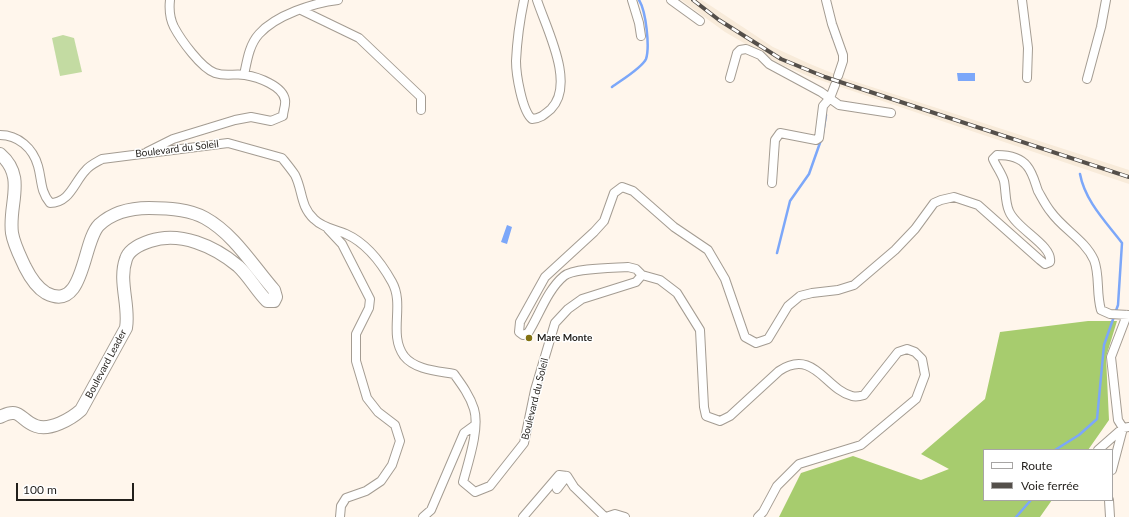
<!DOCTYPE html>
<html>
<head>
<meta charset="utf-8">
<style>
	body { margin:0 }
	#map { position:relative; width:1129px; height:517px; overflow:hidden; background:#fff6ec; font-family:Lato,sans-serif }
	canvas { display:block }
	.legend { position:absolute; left:983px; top:449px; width:130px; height:52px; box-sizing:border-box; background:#fff; border:1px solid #a7a5a4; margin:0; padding:5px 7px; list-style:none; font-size:12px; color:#221f1b }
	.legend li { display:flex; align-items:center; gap:8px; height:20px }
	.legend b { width:20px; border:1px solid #a7a5a4 }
	.scale { position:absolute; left:16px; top:483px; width:118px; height:18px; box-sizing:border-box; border:2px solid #221f1b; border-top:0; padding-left:5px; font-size:12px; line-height:14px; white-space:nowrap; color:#221f1b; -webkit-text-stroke:3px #fff; paint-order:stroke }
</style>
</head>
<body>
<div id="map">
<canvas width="1129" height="517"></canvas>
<ul class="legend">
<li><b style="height:5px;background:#fff"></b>Route</li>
<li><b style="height:5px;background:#544f4a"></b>Voie ferrée</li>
</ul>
<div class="scale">100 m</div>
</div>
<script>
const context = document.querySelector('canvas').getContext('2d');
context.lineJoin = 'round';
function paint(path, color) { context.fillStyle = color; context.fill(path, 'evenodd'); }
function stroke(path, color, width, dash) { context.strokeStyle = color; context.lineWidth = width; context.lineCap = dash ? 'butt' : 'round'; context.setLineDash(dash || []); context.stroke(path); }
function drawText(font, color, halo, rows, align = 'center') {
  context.font = font + ' Lato,sans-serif'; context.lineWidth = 3; context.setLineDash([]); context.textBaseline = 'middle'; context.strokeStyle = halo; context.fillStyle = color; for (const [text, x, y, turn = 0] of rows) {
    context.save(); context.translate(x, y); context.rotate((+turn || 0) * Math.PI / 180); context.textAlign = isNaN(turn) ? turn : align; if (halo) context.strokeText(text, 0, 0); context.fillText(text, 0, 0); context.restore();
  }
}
const built = new Path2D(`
	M681 0H702L773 47 810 64 847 79 1129 170V184L808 76 780 64 725 32Z`);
const green = new Path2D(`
	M63 35 74 38 82 72 60 76 52 38Z`);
const forest = new Path2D(`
	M1088 321H1117L1106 357 1109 420 1088 450H984V500H1052L1040 517H779L801 473 853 456 921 480 949 469 921 454 985 399 1000 332Z`);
const water = new Path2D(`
	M957 73H975V81H958Z
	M507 225 512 227 507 244 501 242Z`);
const stream = new Path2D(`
	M828 21 833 38
	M612 87C620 81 642 68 646 59 650 47 646 11 639 0
	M823 133 826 115
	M777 253 790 201 809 174 821 140
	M1055 450 1079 435 1097 419 1104 345 1118 305 1122 243C1106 222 1085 201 1080 174
	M1016 517 1031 500`);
const street = new Path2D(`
	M524 0C520 19 517 41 516 61 516 74 522 111 532 119 541 118 544 115 551 109 576 84 546 28 537 0
	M632 0 639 23 641 36
	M671 0 700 21
	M826 0 832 24 843 55V61L838 76
	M1022 0 1028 48 1027 78
	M301 10 359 38 421 97V110
	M244 75C247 61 249 45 259 34 276 15 313 3 338 0
	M730 78 737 53 740 50 746 49 760 55 769 64 821 92 839 105 891 113
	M1087 79 1101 27 1106 0
	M0 135C18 135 33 148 38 166 42 180 40 191 50 203 70 203 74 182 86 170 90 165 97 162 102 159L228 143 282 158C286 163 291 169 295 175 303 191 300 206 314 219 323 228 335 229 346 234 366 243 382 264 392 282 405 305 388 334 404 356 415 370 438 371 454 374 462 385 470 396 474 409 480 428 468 463 463 482L475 492 490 486 524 443 535 390 555 323 568 309 582 299 636 282 642 275 636 269 628 267C613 268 574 268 564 276 547 290 539 316 528 333L523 335 519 332 520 322 545 277 594 232 604 221 614 193 622 187 633 191 674 227 708 250 725 279 745 337 756 343 768 339 788 306 800 296 812 293 838 290 854 285 895 250 915 229 934 203 941 200 954 197 978 205 1040 260 1045 264 1050 262C1053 245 1016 229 1009 211 1005 202 1006 191 1004 181 1002 174 996 166 993 159L997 155C1007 155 1020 157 1027 166 1033 173 1035 183 1038 191 1042 198 1046 206 1051 212 1063 229 1085 240 1094 260 1100 275 1096 293 1101 310L1110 314 1129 315
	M147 152 173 139 235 120 251 117 271 121 283 116C283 111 286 105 285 100 283 86 258 77 245 75 235 73 227 77 215 73 201 68 181 40 174 27 170 19 169 9 170 0
	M772 183 775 140 780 133 816 140 819 138 823 106 830 98 835 85
	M328 229 342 244 370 299 369 308 356 334V361L367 398 378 412 395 425 400 441 392 465 381 481 366 491 346 498 341 506 340 517
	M642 275 660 280 677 293 700 330 704 407 706 416 720 421 730 416 779 371C814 348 825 389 852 396 855 397 861 396 864 395L898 352 907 349 915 352 922 359 925 375 916 399 861 445 799 464 777 486 763 512 758 517
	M1098 450 1123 428 1129 427
	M1112 470 1123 428 1118 420 1111 357 1127 315
	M557 489 567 476
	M1109 500 1110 517
	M423 517 431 510 464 433 475 425
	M523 517 559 475 567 476 574 487 605 517
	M606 517 615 514 625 517`);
const secondary = new Path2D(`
	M0 154C27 177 8 204 12 233 14 245 20 256 25 267 30 277 36 287 46 293 85 313 82 242 99 225 113 212 131 208 149 208 168 208 189 209 205 218 234 234 253 266 274 290L276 297 274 301H267C256 290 249 276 238 266 214 246 180 231 150 241 141 244 129 249 126 259 118 281 130 306 126 328L81 410C71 419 50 431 36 426 19 420 21 406 0 417`);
const rail = new Path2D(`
	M693 0 719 20 781 59 825 77 1129 177`);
const markers = [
	[529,338,4,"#837212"]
];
const streetNames = [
	["Boulevard du Soleil",177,149,-7],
	["Boulevard Leader",106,364,-62],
	["Boulevard du Soleil",535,399,-76]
];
const poiNames = [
	["Mare Monte",537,338]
];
paint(built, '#f8ebda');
paint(green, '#c3dba2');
paint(forest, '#a7cc6e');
paint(water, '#7ca7f9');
stroke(stream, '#7ca7f9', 2.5);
stroke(street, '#a49c92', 10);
stroke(secondary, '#a49c92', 14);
stroke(street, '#fff', 8);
stroke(secondary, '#fff', 12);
stroke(rail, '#544f4a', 4);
stroke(rail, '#fff', 2.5, [8]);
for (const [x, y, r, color] of markers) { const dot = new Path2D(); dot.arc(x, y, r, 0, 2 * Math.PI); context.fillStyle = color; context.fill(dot); stroke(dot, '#fff', 1.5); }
drawText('10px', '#221f1b', '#fff', streetNames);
drawText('bold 10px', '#221f1b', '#fff', poiNames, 'left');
</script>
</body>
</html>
